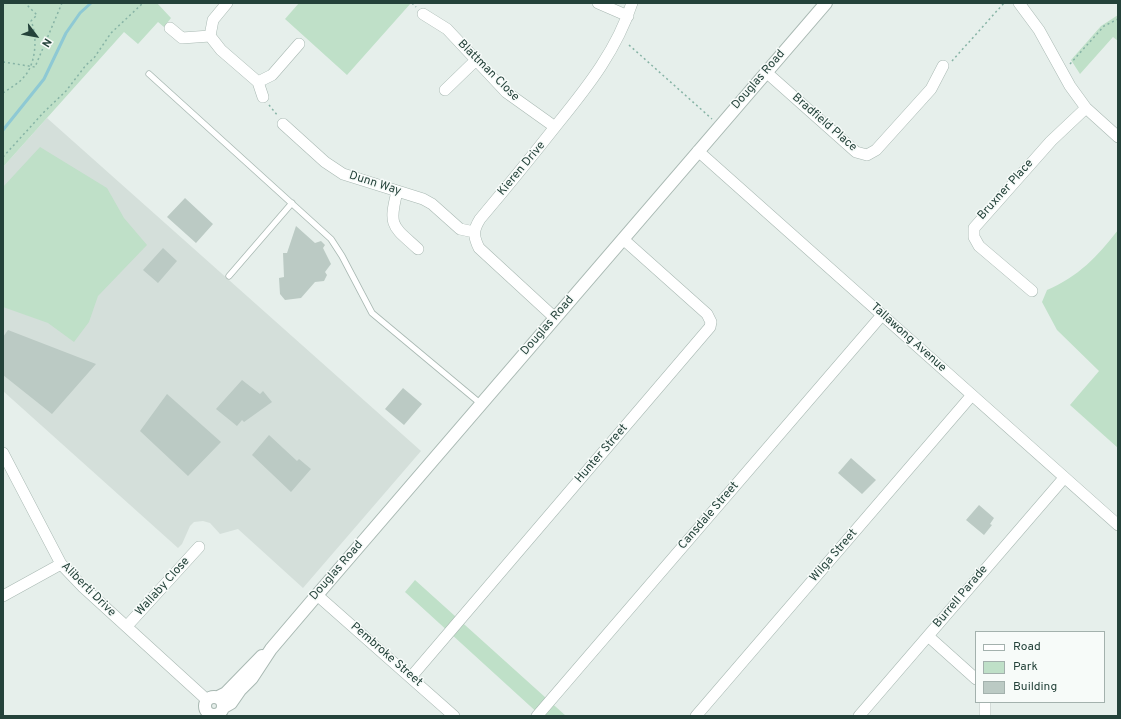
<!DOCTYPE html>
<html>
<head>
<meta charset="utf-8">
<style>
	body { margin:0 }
	#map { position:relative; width:1121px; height:719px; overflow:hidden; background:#e6efeb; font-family:Overpass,sans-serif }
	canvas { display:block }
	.frame { position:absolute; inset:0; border:4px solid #24423a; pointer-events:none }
	.legend { position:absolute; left:975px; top:631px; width:130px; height:72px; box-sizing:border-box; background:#f7fbf9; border:1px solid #a3b1ad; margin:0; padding:5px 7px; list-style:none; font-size:12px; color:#24423a }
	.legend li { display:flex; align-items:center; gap:8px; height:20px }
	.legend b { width:20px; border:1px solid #a3b1ad }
	.north { position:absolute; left:16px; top:16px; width:40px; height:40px; -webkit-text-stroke:3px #f7fbf9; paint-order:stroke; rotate:122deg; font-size:11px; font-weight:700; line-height:16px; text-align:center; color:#24423a }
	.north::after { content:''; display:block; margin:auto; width:14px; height:18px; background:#24423a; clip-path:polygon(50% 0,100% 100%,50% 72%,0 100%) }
</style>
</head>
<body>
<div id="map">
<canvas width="1121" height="719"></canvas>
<div class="frame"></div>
<ul class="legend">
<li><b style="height:5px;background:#fff"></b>Road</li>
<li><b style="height:11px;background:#bfe0c8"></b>Park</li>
<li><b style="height:11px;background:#bbcac4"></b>Building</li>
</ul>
<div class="north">N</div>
</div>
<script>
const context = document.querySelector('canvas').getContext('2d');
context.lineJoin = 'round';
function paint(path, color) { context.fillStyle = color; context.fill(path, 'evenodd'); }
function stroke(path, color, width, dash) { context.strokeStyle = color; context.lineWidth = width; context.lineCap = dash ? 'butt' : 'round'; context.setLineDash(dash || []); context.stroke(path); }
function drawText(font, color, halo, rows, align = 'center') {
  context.font = font + ' Overpass,sans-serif'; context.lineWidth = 3; context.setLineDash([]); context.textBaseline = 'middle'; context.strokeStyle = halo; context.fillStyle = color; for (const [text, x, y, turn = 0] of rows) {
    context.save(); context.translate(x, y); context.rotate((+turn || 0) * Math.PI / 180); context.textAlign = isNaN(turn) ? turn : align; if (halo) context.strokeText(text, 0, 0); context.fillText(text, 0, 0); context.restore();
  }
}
const built = new Path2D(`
	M47 118 421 451 303 588 238 529 220 534 210 523 203 521 194 522 190 526 182 544 178 548 3 391V167Z`);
const green = new Path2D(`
	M3 3H157L171 18 164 27 158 22 138 44 124 32 3 167Z
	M299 3H411L347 75 285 19Z
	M1118 15V41L1113 37 1080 74 1071 60 1101 26Z
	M40 147 107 188 124 218 147 245 98 296 89 322 74 342 48 323 3 307V187Z
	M1118 230V448L1070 405 1099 371 1057 330 1042 302 1047 290C1078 277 1098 256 1118 230Z
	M415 580 566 716H541L405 592Z`);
const stream = new Path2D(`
	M3 130 44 79 66 33 80 13 91 3`);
const building = new Path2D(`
	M185 198 213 224 196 243 167 217Z
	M296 226 315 243 321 241 325 245 323 248 331 264 325 272 327 275 324 281 315 282 301 298 285 300 280 294 279 278 284 277 283 253H287Z
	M163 248 177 261 158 283 143 270Z
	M8 330 96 364 52 414 3 375V337Z
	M242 380 260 394 263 391 272 402 244 422 242 420 237 426 216 409Z
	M403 388 422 404 404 425 385 409Z
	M167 394 221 442 188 476 140 431Z
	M269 435 297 461 299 459 311 469 291 492 252 455Z
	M851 458 876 480 862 494 838 473Z
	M979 505 994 518 990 524 992 525 984 535 966 520Z`);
const path = new Path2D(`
	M412 3 416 7
	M629 45 712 119
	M952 61 1004 3
	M3 62 35 67 62 3
	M1070 64 1104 26 1118 19
	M3 93C10 88 18 84 23 78 36 65 38 37 31 21L37 15 25 3
	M269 105 278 116
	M3 157 44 112 66 91 86 65 94 58 111 33 143 3`);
const service = new Path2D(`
	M149 74 331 239 342 256 372 313 481 404
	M229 276 292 203`);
const minor = new Path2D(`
	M598 3 628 16
	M1019 3 1039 30 1070 86 1086 108 1118 137
	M423 14 447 29 506 92 555 127
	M170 28 182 38 210 36
	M210 36 221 50 258 82 263 97
	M210 36 213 20 227 3
	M766 72 856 152 867 155 876 150 931 89 943 66
	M258 82 272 75 299 44
	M445 90 476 60
	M283 124 325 162 343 174 423 199 432 204 460 229 474 232
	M698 151 1118 525
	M397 192C388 227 393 226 418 249
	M1032 291 979 246 974 237V228L1051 141 1086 108
	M555 318 479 248C473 236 473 230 480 219 507 187 533 155 559 122 589 85 617 49 632 3
	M3 453 61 564 83 587 207 700
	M317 595 454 716
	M3 596 61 564
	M127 626 199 547
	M928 636 976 679
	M411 677 710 327 711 322 707 314 623 239
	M537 716 882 315
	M696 716 972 395
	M859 716 1064 478
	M985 716V702`);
const tertiary = new Path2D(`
	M205 706a9 9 0 1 1 18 0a9 9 0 1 1-18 0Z
	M218 697 226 693 262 656
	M224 707 231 703 240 690 252 678 271 649 317 595 826 3`);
const streetNames = [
	["Blattman Close",488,71,45],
	["Douglas Road",759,80,-49],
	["Bradfield Place",824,123,41],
	["Kieren Drive",522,169,-50],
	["Dunn Way",375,184,18],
	["Bruxner Place",1006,190,-48],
	["Douglas Road",548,326,-49],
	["Tallawong Avenue",908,338,42],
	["Hunter Street",602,454,-49],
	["Cansdale Street",709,516,-49],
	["Wilga Street",834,556,-49],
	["Douglas Road",337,571,-49],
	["Wallaby Close",163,587,-48],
	["Aliberti Drive",88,590,45],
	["Burrell Parade",961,597,-50],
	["Pembroke Street",386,655,41]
];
paint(built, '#d4dfda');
paint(green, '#bfe0c8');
stroke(stream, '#8ec9d4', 3);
paint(building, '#bbcac4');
stroke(service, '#a8b8b2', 7);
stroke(minor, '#a8b8b2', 12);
stroke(tertiary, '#a8b8b2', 14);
stroke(path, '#86b3a5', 1.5, [2, 3]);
stroke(service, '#fff', 5.5);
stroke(minor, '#fff', 11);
stroke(tertiary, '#fff', 12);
drawText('12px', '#24423a', '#f7fbf9', streetNames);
</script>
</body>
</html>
